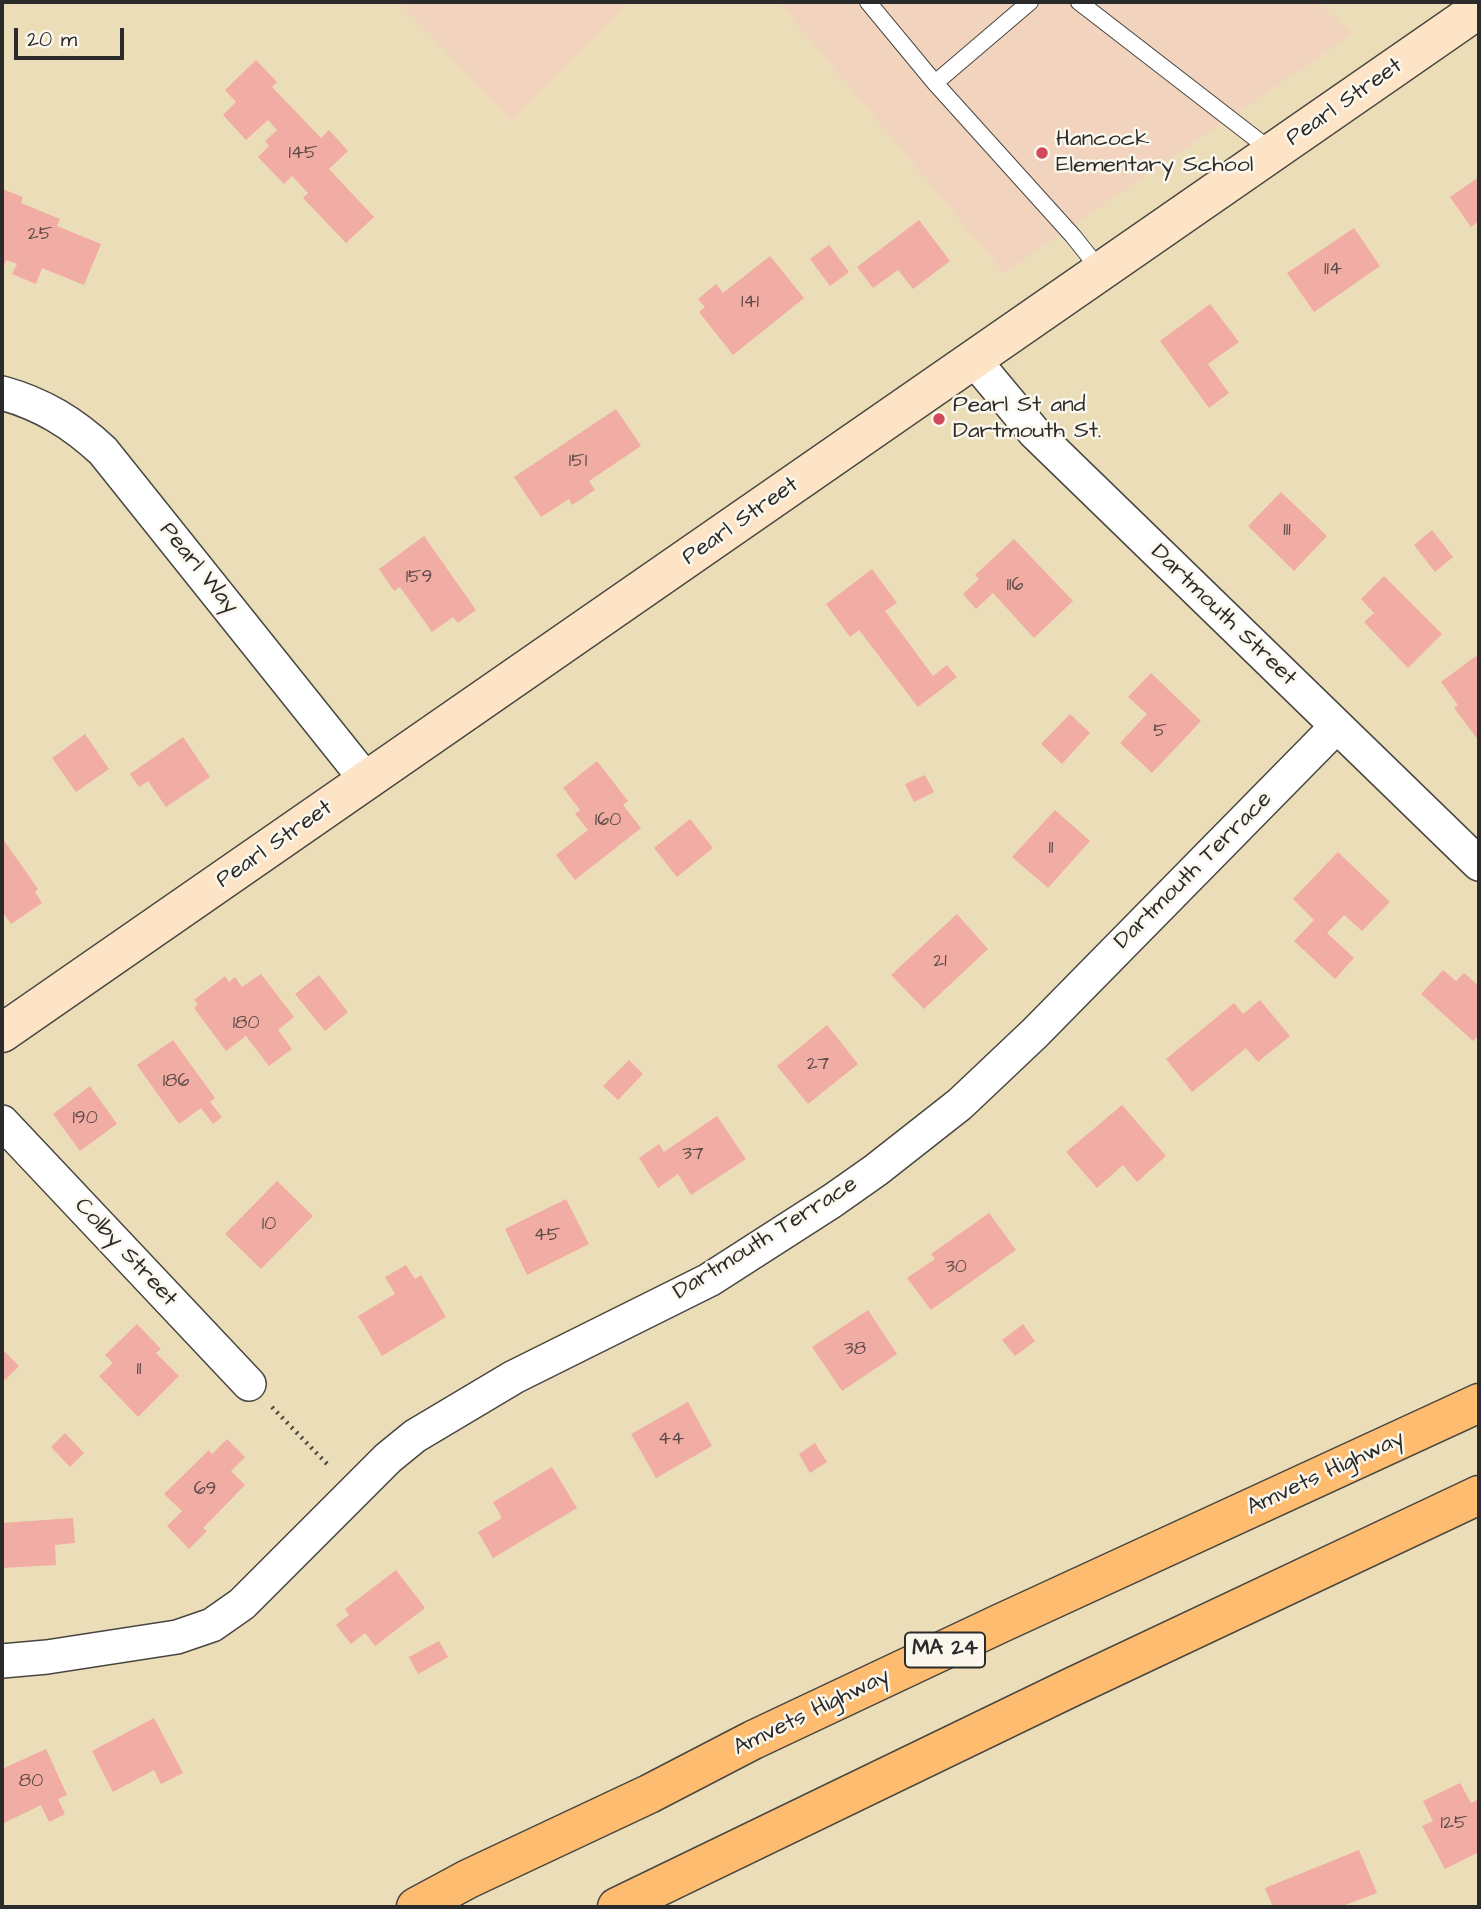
<!DOCTYPE html>
<html>
<head>
<meta charset="utf-8">
<style>
	body { margin:0 }
	#map { position:relative; width:1481px; height:1909px; overflow:hidden; background:#ecddb9; font-family:"Architects Daughter",sans-serif }
	canvas { display:block }
	.frame { position:absolute; inset:0; border:4px solid #2b2b2b; pointer-events:none }
	.scale { position:absolute; left:14px; top:28px; width:110px; height:32px; box-sizing:border-box; border:4px solid #2b2b2b; border-top:0; padding-left:9px; font-size:21px; line-height:24px; white-space:nowrap; color:#2b2b2b; -webkit-text-stroke:5px #fbf7ec; paint-order:stroke }
</style>
</head>
<body>
<div id="map">
<canvas width="1481" height="1909"></canvas>
<div class="frame"></div>
<div class="scale">20 m</div>
</div>
<script>
const context = document.querySelector('canvas').getContext('2d');
context.lineJoin = 'round';
function paint(path, color) { context.fillStyle = color; context.fill(path, 'evenodd'); }
function stroke(path, color, width, dash) { context.strokeStyle = color; context.lineWidth = width; context.lineCap = dash ? 'butt' : 'round'; context.setLineDash(dash || []); context.stroke(path); }
function drawText(font, color, halo, rows, align = 'center') {
  context.font = font + ' "Architects Daughter",sans-serif'; context.lineWidth = 5; context.setLineDash([]); context.textBaseline = 'middle'; context.strokeStyle = halo; context.fillStyle = color; for (const [text, x, y, turn = 0] of rows) {
    context.save(); context.translate(x, y); context.rotate((+turn || 0) * Math.PI / 180); context.textAlign = isNaN(turn) ? turn : align; if (halo) context.strokeText(text, 0, 0); context.fillText(text, 0, 0); context.restore();
  }
}
const built = new Path2D(`
	M399 2H629L511 121Z
	M779 2H1319L1352 34 1004 273Z`);
const building = new Path2D(`
	M256 60 277 82 272 87 321 138 329 130 348 151 329 169 374 217 346 243 303 198 308 193 292 176 284 184 258 157 269 146 265 141 277 130 268 120 246 140 223 115 236 102 225 90Z
	M1479 177V221L1471 227 1450 197Z
	M2 189 23 197 21 203 60 219 57 226 101 244 84 285 42 268 36 284 12 274 17 264 6 260 2 272Z
	M919 220 950 261 913 289 898 270 873 288 857 267Z
	M1354 228 1380 266 1314 312 1287 273Z
	M829 245 849 272 830 286 810 259Z
	M770 256 804 298 733 355 699 312 705 307 698 299 716 284 723 293Z
	M1210 304 1239 342 1208 364 1229 393 1209 408 1160 341Z
	M616 409 641 446 589 481 595 490 572 505 569 499 541 517 514 477Z
	M1281 492 1327 536 1294 571 1248 526Z
	M1432 530 1453 557 1435 572 1414 545Z
	M424 536 476 610 458 623 453 617 432 632 400 587 394 591 379 569Z
	M1014 539 1073 601 1034 638 993 593 976 609 963 594 979 579 975 575Z
	M872 569 897 603 885 611 933 676 947 665 957 677 918 707 859 630 850 637 826 604Z
	M1384 576 1442 634 1408 668 1364 622 1374 613 1361 599Z
	M1476 656 1479 660V741L1454 708 1458 705 1441 682Z
	M1151 673 1201 721 1152 773 1120 743 1147 714 1128 697Z
	M1070 714 1090 733 1062 764 1041 744Z
	M85 734 109 769 76 792 52 758Z
	M183 737 210 777 166 807 148 781 139 787 130 774Z
	M597 761 628 801 623 805 641 828 575 880 556 855 588 830 575 814 580 810 563 788Z
	M925 775 934 792 914 802 905 784Z
	M1055 810 1090 841 1048 888 1012 857Z
	M690 819 713 848 677 877 654 848Z
	M3 839 38 889 35 892 42 903 11 924 4 914 2 915Z
	M1338 852 1390 902 1362 931 1344 915 1327 933 1354 958 1335 979 1294 941 1314 920 1293 899Z
	M957 914 988 949 924 1009 891 975Z
	M1443 970 1456 981 1464 973 1479 986V1035L1473 1041 1421 994Z
	M261 974 294 1017 278 1030 292 1049 269 1066 246 1036 226 1051 194 1008 198 1004 194 1000 225 976 229 982 235 977 242 987Z
	M319 975 348 1012 325 1031 295 994Z
	M1260 1000 1290 1036 1258 1062 1246 1048 1192 1092 1166 1059 1234 1003 1243 1014Z
	M827 1025 858 1064 808 1104 777 1066Z
	M173 1040 215 1098 210 1102 222 1117 213 1124 201 1108 179 1124 137 1065Z
	M629 1060 643 1074 618 1100 603 1086Z
	M90 1086 117 1124 80 1151 53 1114Z
	M1122 1105 1166 1156 1137 1182 1123 1165 1097 1188 1066 1152Z
	M717 1116 746 1159 691 1195 678 1174 658 1188 639 1158 659 1144 664 1152Z
	M277 1181 313 1216 261 1269 225 1234Z
	M566 1199 589 1244 527 1275 505 1229Z
	M989 1213 1016 1250 931 1310 907 1278 935 1259 931 1254Z
	M406 1265 415 1279 421 1275 446 1317 382 1356 358 1316 395 1294 385 1277Z
	M868 1310 897 1354 842 1391 812 1347Z
	M137 1324 161 1349 156 1353 179 1376 138 1417 99 1376 113 1363 105 1355Z
	M1023 1324 1035 1341 1015 1356 1002 1340Z
	M2 1349 19 1366 5 1380 2 1376Z
	M688 1402 712 1446 656 1478 631 1434Z
	M65 1433 84 1453 70 1467 51 1447Z
	M227 1439 245 1457 231 1471 245 1485 203 1528 207 1531 189 1549 167 1526 182 1511 164 1494 209 1450 212 1454Z
	M815 1443 827 1462 810 1473 799 1454Z
	M552 1467 577 1508 493 1558 478 1532 502 1518 493 1502Z
	M73 1518 75 1543 55 1545 56 1565 2 1568V1523Z
	M396 1570 425 1608 375 1646 365 1633 351 1644 336 1625 349 1615 345 1609Z
	M439 1641 448 1657 418 1674 409 1657Z
	M154 1718 183 1773 161 1784 154 1770 113 1792 92 1751Z
	M46 1749 67 1795 58 1799 65 1814 49 1822 41 1805 2 1824V1769Z
	M1460 1783 1471 1803 1479 1799V1852L1445 1869 1422 1826 1433 1821 1423 1801Z
	M1359 1850 1377 1893 1340 1907H1273L1265 1888Z`);
const path = new Path2D(`
	M272 1407 329 1466`);
const lane = new Path2D(`
	M868 2 935 83 1073 236 1100 270
	M1079 2 1273 152
	M935 83 1030 2`);
const street = new Path2D(`
	M974 360 1034 432 1479 864
	M2 393C42 404 73 423 103 451L367 781
	M2 1122 249 1384
	M2 1661 47 1657 177 1637 212 1625 242 1604 388 1458 415 1436 514 1377 709 1280 832 1201 876 1170 960 1104 1035 1033 1336 727`);
const secondary = new Path2D(`
	M2 1033 1479 9`);
const highway = new Path2D(`
	M416 1907 468 1879 649 1794 753 1740 999 1624 1479 1403
	M617 1907 1074 1686 1479 1495`);
const markers = [
	[1042,153,7,"#d1495b"],
	[939,419,7,"#d1495b"]
];
const numberNames = [
	["145",303,154],
	["25",40,235],
	["114",1333,270],
	["141",750,303],
	["151",578,462],
	["111",1287,531],
	["159",419,578],
	["116",1015,586],
	["5",1160,732],
	["160",608,821],
	["11",1051,849],
	["21",940,962],
	["180",246,1024],
	["27",818,1065],
	["186",176,1082],
	["190",85,1119],
	["37",693,1155],
	["10",269,1225],
	["45",547,1236],
	["30",956,1268],
	["38",855,1350],
	["11",139,1370],
	["44",671,1440],
	["69",205,1490],
	["80",31,1782],
	["125",1454,1824]
];
const shields = [
	[945,1650,80]
];
const shieldNames = [
	["MA 24",945,1650]
];
const streetNames = [
	["Pearl Street",1345,103,-35],
	["Pearl Street",741,522,-35],
	["Pearl Way",198,569,51],
	["Dartmouth Street",1223,616,44],
	["Pearl Street",275,845,-35],
	["Dartmouth Terrace",1194,871,-45],
	["Dartmouth Terrace",766,1239,-32],
	["Colby Street",125,1253,47],
	["Amvets Highway",1326,1474,-25],
	["Amvets Highway",812,1713,-26]
];
const poiNames = [
	["Hancock",1056,140],
	["Elementary School",1056,166],
	["Pearl St and",953,406],
	["Dartmouth St.",953,432]
];
paint(built, '#f2d4be');
paint(building, '#f1aca3');
stroke(lane, '#484640', 18);
stroke(street, '#484640', 36);
stroke(secondary, '#484640', 41);
stroke(highway, '#484640', 41);
stroke(path, '#484640', 4.5, [2, 5]);
stroke(lane, '#fff', 16);
stroke(street, '#fff', 33);
stroke(secondary, '#fee4c6', 38);
stroke(highway, '#fdbc70', 38);
for (const [x, y, r, color] of markers) { const dot = new Path2D(); dot.arc(x, y, r, 0, 2 * Math.PI); context.fillStyle = color; context.fill(dot); stroke(dot, '#fbf7ec', 2.5); }
drawText('19px', '#5c4b49', null, numberNames);
for (const [x, y, w] of shields) { const box = new Path2D(); box.roundRect(x - w / 2, y - 17.5, w, 35, 5); context.fillStyle = '#fbf7ec'; context.fill(box); stroke(box, '#2b2b2b', 2); }
drawText('bold 21px', '#2b2b2b', null, shieldNames);
drawText('23px', '#2b2b2b', '#fbf7ec', streetNames);
drawText('23px', '#2b2b2b', '#fbf7ec', poiNames, 'left');
</script>
</body>
</html>
